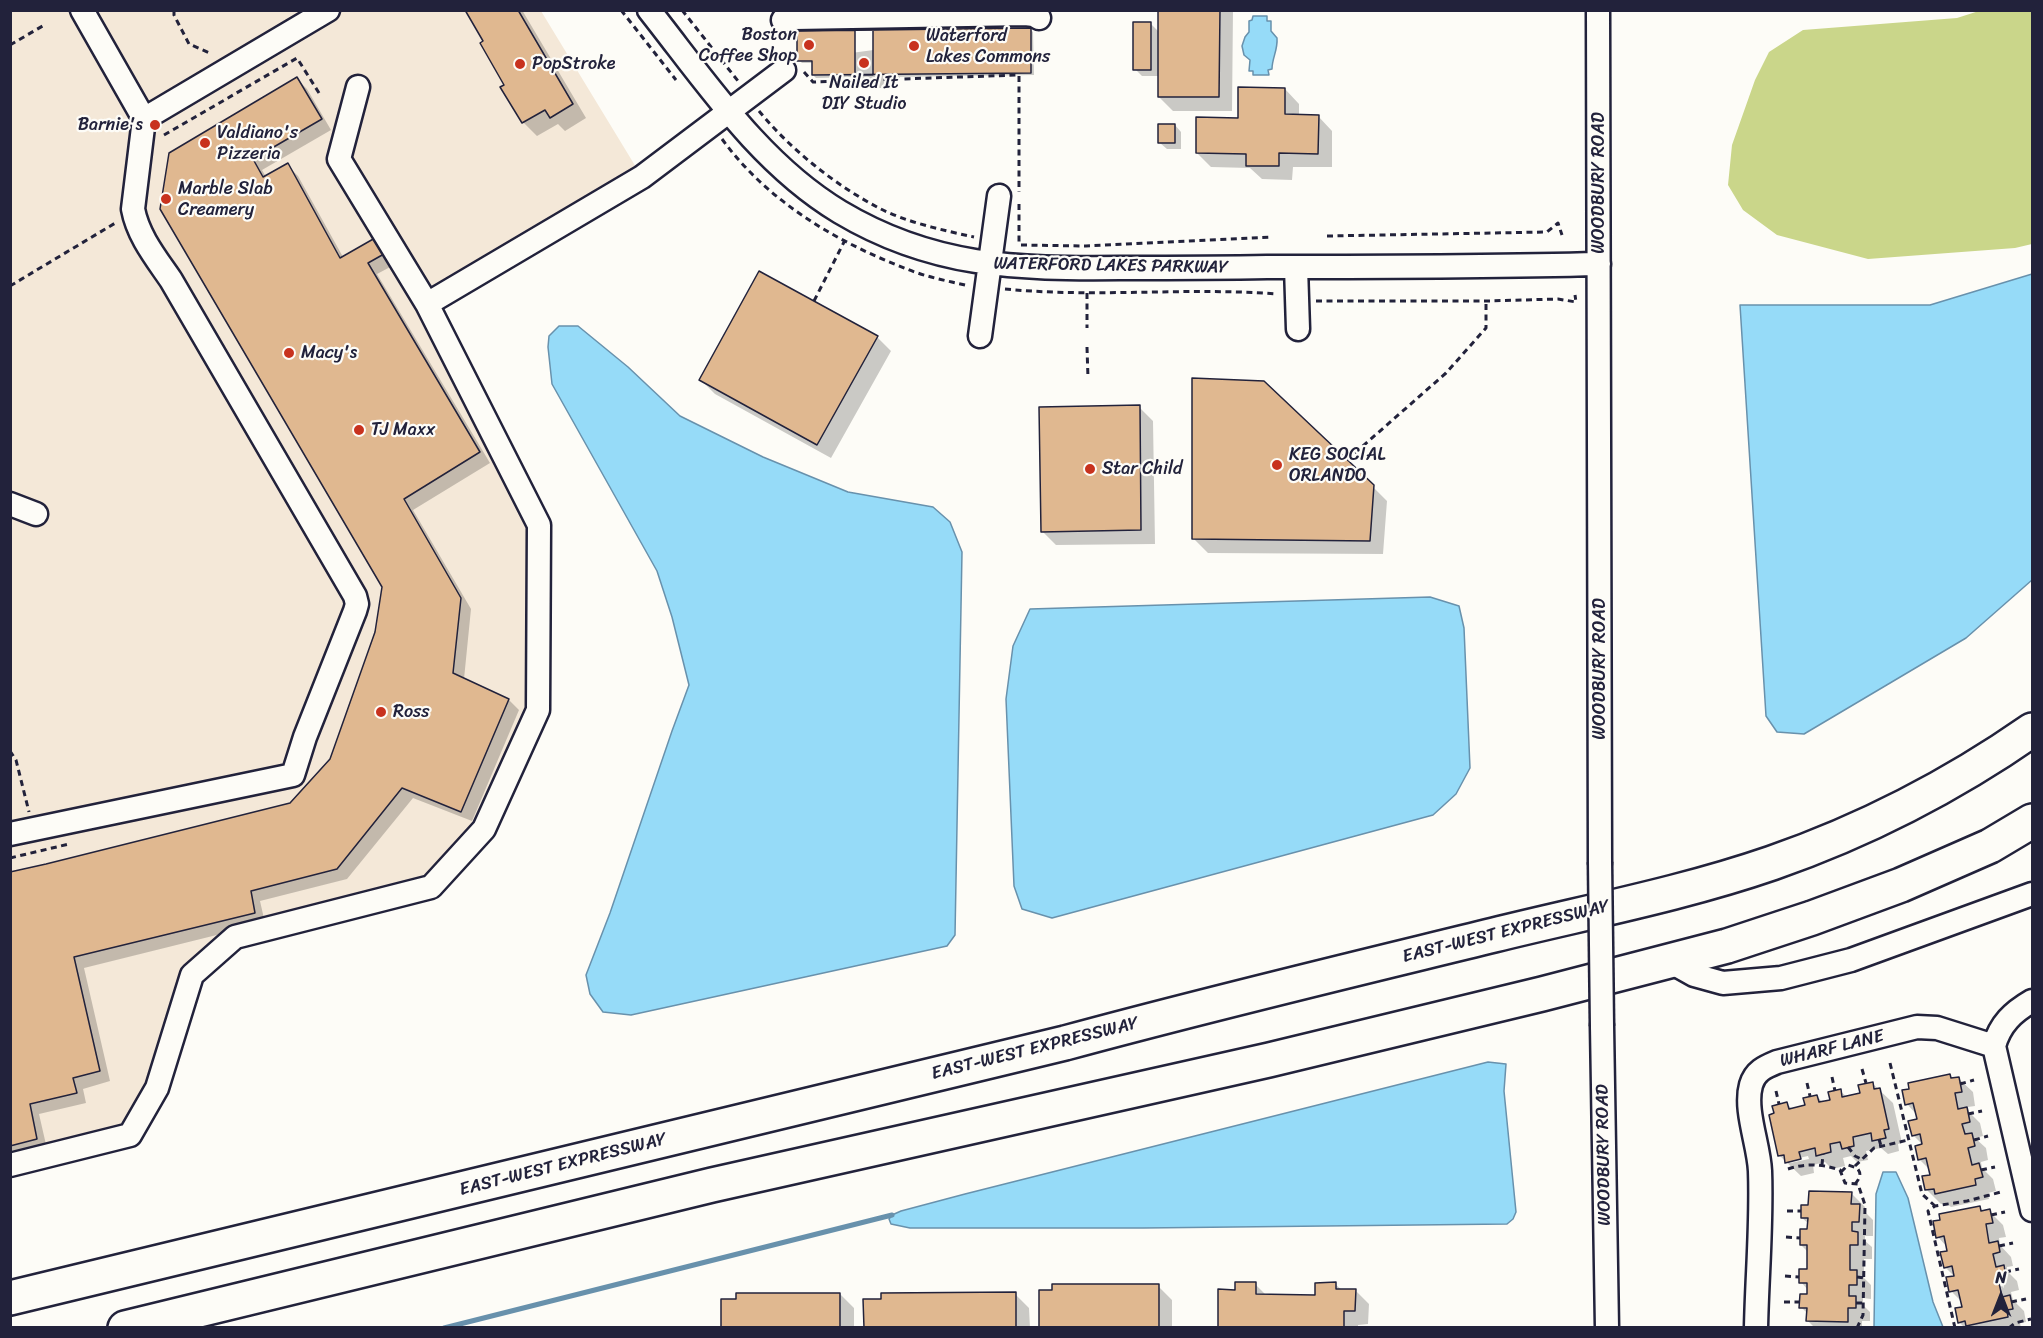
<!DOCTYPE html>
<html>
<head>
<meta charset="utf-8">
<style>
	body { margin:0 }
	#map { position:relative; width:2043px; height:1338px; overflow:hidden; background:#fdfcf7; font-family:Sriracha,sans-serif }
	canvas { display:block }
	.frame { position:absolute; inset:0; border:12px solid #22223b; pointer-events:none }
	.north { position:absolute; left:1971px; top:1266px; width:60px; height:60px; -webkit-text-stroke:4px #fdfcf7; paint-order:stroke; rotate:0deg; font-size:16px; font-weight:700; line-height:24px; text-align:center; color:#22223b }
	.north::after { content:''; display:block; margin:auto; width:21px; height:27px; background:#22223b; clip-path:polygon(50% 0,100% 100%,50% 72%,0 100%) }
</style>
</head>
<body>
<div id="map">
<canvas width="2043" height="1338"></canvas>
<div class="frame"></div>
<div class="north">N</div>
</div>
<script>
const context = document.querySelector('canvas').getContext('2d');
context.lineJoin = 'round';
function paint(path, color) { context.fillStyle = color; context.fill(path, 'evenodd'); }
function stroke(path, color, width, dash) { context.strokeStyle = color; context.lineWidth = width; context.lineCap = dash ? 'butt' : 'round'; context.setLineDash(dash || []); context.stroke(path); }
function drawText(font, color, halo, rows, align = 'center') {
  context.font = font + ' Sriracha,sans-serif'; context.lineWidth = 4.5; context.setLineDash([]); context.textBaseline = 'middle'; context.strokeStyle = halo; context.fillStyle = color; for (const [text, x, y, turn = 0] of rows) {
    context.save(); context.translate(x, y); context.rotate((+turn || 0) * Math.PI / 180); context.textAlign = isNaN(turn) ? turn : align; if (halo) context.strokeText(text, 0, 0); context.fillText(text, 0, 0); context.restore();
  }
}
const built = new Path2D(`
	M11 11H541L642 177 427 304 539 525 538 710 484 829 431 887 235 937 192 975 130 1135 11 1165Z`);
const green = new Path2D(`
	M1982 10 2032 11V244L2015 248 1868 259 1777 235 1743 210 1728 185 1732 145 1755 80 1769 52 1803 30 1957 18Z`);
const water = new Path2D(`
	M1253 16H1267V21H1271V31L1277 38C1278 50 1272 58 1272 69L1268 70 1269 75H1253V71H1249L1250 60 1244 55 1242 46 1245 37 1249 32V21L1252 20Z
	M2032 274V580L1966 638 1804 734 1777 732 1766 716 1740 305H1930Z
	M559 326H578L628 367 680 416 763 457 848 492 933 507 950 522 962 552 955 935 947 946 631 1015 603 1012 590 994 586 975 610 913 672 731 689 685 672 617 657 571 552 384 548 347 549 336Z
	M1430 597 1459 606 1464 628 1470 768 1456 794 1433 815 1052 918 1022 909 1014 886 1006 699 1013 646 1030 609Z
	M1488 1062 1506 1064 1504 1091 1516 1212 1513 1219 1507 1224 1143 1228H910L891 1224 889 1219 892 1215 901 1211 965 1194Z
	M1883 1172H1896L1908 1198 1933 1302 1943 1327H1874L1876 1194Z`);
const shadow = new Path2D(`
	M467 10H522L586 118 565 131 558 124 537 136 523 122 502 88 506 85 485 41Z
	M1159 10H1233L1232 111H1173L1159 97V76H1142L1135 69 1150 23 1159 32Z
	M1030 29 1033 32 1034 75 886 77V88H870L859 77 816 78 813 75V63H802L799 60Z
	M297 79 307 89 331 130 262 170 266 177 287 165 298 176 343 257 375 240 394 265 377 274 490 463 413 510 471 609 464 679 509 700 519 710 472 821 413 798 347 879 260 901 265 923 84 968 110 1081 83 1089 86 1103 39 1114 47 1149 10 1158V873L291 805 331 760 377 632 384 587 170 153Z
	M1285 89 1299 104V116H1318L1332 131V167H1293L1292 180 1262 179 1250 168 1211 167 1197 153 1239 120Z
	M1175 125 1181 132V149H1167L1160 143Z
	M877 337 891 351 831 458 715 394 701 380Z
	M1139 407 1153 421 1155 544 1056 545 1042 531Z
	M1373 487 1387 501 1383 554 1208 553 1194 539Z
	M1949 1075 1953 1079 1958 1078 1973 1092 1975 1106 1968 1107 1969 1112 1980 1123 1983 1136 1975 1138 1986 1148 1988 1160 1981 1162 1982 1168 1993 1179 1996 1191 1988 1193 1989 1199 1951 1207 1946 1203 1941 1204 1927 1190 1931 1176 1930 1170 1919 1159 1924 1146 1913 1135 1918 1120 1917 1115 1907 1104Z
	M1872 1083 1893 1103 1902 1143 1898 1144 1899 1151 1888 1154 1881 1148 1866 1151 1868 1160 1857 1162 1851 1156 1843 1158 1845 1166 1832 1169 1825 1162 1813 1165 1814 1173 1801 1176 1780 1156 1787 1104 1793 1110 1807 1107 1817 1096 1823 1103 1832 1101 1840 1091 1847 1097 1862 1094ZM1808 1156 1809 1159 1790 1163V1160Z
	M1851 1193 1865 1207V1212L1873 1220V1236H1865V1241L1872 1247V1259H1864V1278L1871 1285V1299L1863 1298V1305L1870 1312V1321H1862V1328H1815L1808 1321V1314L1801 1307 1808 1296V1290L1801 1282 1808 1270V1252L1801 1245 1809 1231V1224L1802 1218 1810 1207Z
	M1980 1208 1984 1212 1989 1211 2003 1225 2006 1237 1999 1238 2000 1245 2011 1257 2013 1266 2007 1267V1271L2017 1281 2019 1290 2011 1292 2013 1300 2024 1311 2026 1322 2020 1323 2021 1328H1965L1959 1322 1964 1308 1963 1303 1951 1291 1955 1277 1945 1267 1948 1252 1947 1247 1938 1237Z
	M1255 1284 1267 1296 1316 1297 1335 1284 1342 1290H1355L1369 1304 1368 1324 1358 1325V1328H1220L1237 1291Z
	M1158 1286 1172 1300V1328H1041Z
	M840 1294 854 1308V1328H722Z
	M1015 1294 1029 1308 1030 1328H865Z`);
const stream = new Path2D(`
	M444 1328 892 1215`);
const building = new Path2D(`
	M465 10H518L573 104 550 118 545 110 522 123 500 87 504 85 480 43 483 41Z
	M1158 10H1220L1219 97H1158Z
	M1133 22H1151V70H1133Z
	M1031 28V73L812 75V61H797V31Z
	M855 30H873V75H855Z
	M297 77 322 119 253 159 263 177 288 163 340 258 375 238 384 254 368 263 480 452 404 499 461 598 453 673 509 699 461 812 402 788 337 869 251 891 255 913 74 957 100 1071 73 1078 77 1093 30 1104 37 1139 10 1146V872L46 864 290 803 330 759 375 632 382 587 160 209 169 153Z
	M1238 87 1285 88V114L1319 115 1318 154 1279 153V166H1246V154L1196 153V117L1238 118Z
	M1158 124H1175V143H1158Z
	M759 271 878 336 817 445 699 380Z
	M1192 378 1264 381 1374 485 1370 541 1192 539Z
	M1140 405 1141 530 1041 532 1039 407Z
	M1950 1074 1951 1078 1959 1077 1962 1092 1955 1093 1958 1109 1967 1107 1970 1122 1962 1124 1965 1134 1972 1133 1975 1146 1968 1148 1972 1165 1979 1163 1983 1177 1975 1179 1976 1185 1935 1194 1934 1189 1925 1190 1922 1176 1930 1175 1926 1158 1918 1160 1915 1146 1922 1144 1920 1134 1912 1136 1908 1121 1917 1119 1913 1103 1905 1105 1902 1090 1909 1089 1908 1083Z
	M1873 1082 1874 1089 1880 1088 1889 1129 1884 1130 1886 1138 1872 1141 1871 1133 1853 1137 1854 1146 1842 1149 1840 1142 1830 1144 1831 1152 1816 1156 1815 1148 1799 1152 1801 1159 1785 1163 1784 1155 1778 1156 1769 1115 1774 1113 1772 1106 1787 1102 1789 1109 1805 1105 1803 1098 1817 1095 1819 1102 1830 1100 1828 1092 1841 1089 1842 1097 1860 1093 1858 1085Z
	M1809 1191 1852 1192 1851 1204H1860L1859 1222H1852V1231L1858 1232V1245H1850V1270H1857V1285H1849V1296H1856V1308H1848V1322L1806 1321 1807 1308H1799L1800 1294H1807V1283H1799V1269H1807V1245H1800V1229H1807L1808 1218H1801V1205H1808Z
	M1980 1206 1981 1211 1990 1209 1993 1223 1986 1224 1989 1243 1998 1241 2000 1252 1993 1254 1996 1267 2004 1265 2006 1277 1998 1278 2002 1297 2010 1295 2013 1309 2007 1310 2008 1317 1966 1326 1965 1321 1958 1323 1955 1308 1962 1307 1958 1290 1949 1292 1946 1277 1954 1276 1952 1266 1944 1268 1940 1252 1947 1251 1944 1236 1936 1238 1933 1221 1940 1220 1939 1214Z
	M1235 1282H1256V1294L1315 1295V1283L1336 1282V1289H1356L1355 1311H1344V1328H1218V1289L1235 1290Z
	M1052 1284H1159V1328H1039V1290H1052Z
	M1016 1292V1328H864L863 1299H881V1293Z
	M736 1293H840V1328H721V1299H736Z`);
const path = new Path2D(`
	M174 10V15L189 44 212 54
	M621 10 676 80
	M682 10 738 81
	M10 45 46 24
	M804 72 813 82 1019 75V192
	M759 111C790 149 834 184 877 207 905 222 942 230 974 237
	M164 135 297 58 319 93
	M722 139C767 201 836 242 907 269 926 277 948 281 969 286
	M1019 204V244
	M1327 236 1547 232 1558 223 1562 235
	M1021 245 1086 246 1271 237
	M10 286 117 222
	M1005 289C1096 298 1187 287 1277 294
	M1087 293V328
	M814 301 844 242
	M1316 301H1486L1558 299 1576 302 1575 295
	M1087 347 1088 378
	M1347 460 1446 373 1486 328V301
	M10 751 16 760 29 812
	M10 858 69 844
	M1890 1063 1922 1194 1935 1206
	M1862 1069 1866 1083
	M1832 1077 1835 1091
	M1807 1083 1810 1096
	M1960 1084 1974 1080
	M1776 1091 1779 1104
	M1968 1114 1982 1111
	M1879 1139 1881 1146
	M1974 1140 1988 1136
	M1848 1147 1855 1156 1861 1159
	M1822 1165 1823 1154
	M1855 1166 1874 1148 1908 1140
	M1788 1169C1806 1163 1822 1164 1840 1170L1845 1183 1858 1184 1865 1205 1863 1315 1857 1328
	M1981 1170 1995 1167
	M1841 1172 1848 1165 1857 1168C1862 1174 1860 1178 1855 1184
	M1787 1211H1801
	M1991 1215 2005 1212
	M1786 1237 1800 1238
	M1999 1246 2013 1243
	M2005 1272 2019 1269
	M1785 1276 1799 1277
	M1857 1277 1864 1278
	M1784 1302H1799
	M2011 1302 2026 1299
	M1856 1303H1863
	M1955 1328 1928 1211 1935 1206 1967 1201 2001 1192
	M2009 1328 2015 1323 2031 1319`);
const minor = new Path2D(`
	M82 10 144 119
	M649 10C706 82 760 164 840 212 932 267 1016 269 1120 268 1169 268 1218 268 1267 267 1378 267 1489 267 1599 264
	M1598 10 1600 862
	M783 20 794 18 1025 14 1034 15 1039 18
	M1296 267 1298 329
	M427 304 642 177 784 70
	M980 336 999 196
	M10 504 36 514
	M10 834 293 775 305 737 355 611 357 604 355 596 171 280C156 258 138 236 133 209L144 119 328 10
	M1669 961 1694 975 1723 983 1781 978 1851 960 2032 894
	M1602 1026 1607 1328
	M1994 1046C2000 1024 2013 1012 2032 1001
	M10 1165 130 1135 157 1088 192 975 235 937 431 887 484 829 538 710 539 525 427 304 339 159 358 87
	M1756 1328C1757 1276 1762 1223 1760 1171 1759 1145 1744 1110 1751 1085 1755 1071 1765 1067 1777 1062L1917 1027 1937 1028 1994 1046 2032 1210`);
const highway = new Path2D(`
	M10 1298 1065 1043C1208 1004 1351 970 1494 935 1587 912 1682 894 1772 863 1864 831 1953 785 2032 730
	M125 1328 712 1185 1269 1060 1542 994 1727 946 1812 918 1901 885 1990 846 2032 821`);
const minorBridge = new Path2D(`
	M1600 862 1602 1026`);
const markers = [
	[809,45,6,"#c8321e"],
	[914,46,6,"#c8321e"],
	[864,63,6,"#c8321e"],
	[520,64,6,"#c8321e"],
	[155,125,6,"#c8321e"],
	[205,143,6,"#c8321e"],
	[166,199,6,"#c8321e"],
	[289,353,6,"#c8321e"],
	[359,430,6,"#c8321e"],
	[1277,465,6,"#c8321e"],
	[1090,469,6,"#c8321e"],
	[381,712,6,"#c8321e"]
];
const poiNames = [
	["Boston",797,35,"right"],
	["Coffee Shop",797,56,"right"],
	["Waterford",926,36],
	["Lakes Commons",926,57],
	["PopStroke",532,64],
	["Nailed It",864,83,"center"],
	["DIY Studio",864,104,"center"],
	["Barnie's",143,125,"right"],
	["Valdiano's",217,133],
	["Pizzeria",217,154],
	["Marble Slab",178,189],
	["Creamery",178,210],
	["Macy's",301,353],
	["TJ Maxx",371,430],
	["KEG SOCIAL",1289,455],
	["ORLANDO",1289,476],
	["Star Child",1102,469],
	["Ross",393,712]
];
const streetNames = [
	["WOODBURY ROAD",1599,183,-90],
	["WATERFORD LAKES PARKWAY",1111,266,1],
	["WOODBURY ROAD",1600,669,-90],
	["EAST-WEST EXPRESSWAY",1506,932,-14],
	["EAST-WEST EXPRESSWAY",1035,1049,-14],
	["WHARF LANE",1832,1049,-14],
	["WOODBURY ROAD",1604,1155,-91],
	["EAST-WEST EXPRESSWAY",563,1165,-14]
];
paint(built, '#f4e8d8');
paint(green, '#cad68a');
paint(water, '#96dbf8');
stroke(water, '#6891ac', 1.5);
paint(shadow, '#0003');
stroke(stream, '#6891ac', 5);
paint(building, '#e0b890');
stroke(building, '#22223b', 1.5);
stroke(minor, '#22223b', 27);
stroke(highway, '#22223b', 38);
stroke(path, '#22223b', 3, [6, 4.5]);
stroke(minor, '#fdfcf7', 22);
stroke(highway, '#fdfcf7', 33);
stroke(minorBridge, '#22223b', 27, []);
stroke(minorBridge, '#fdfcf7', 22);
for (const [x, y, r, color] of markers) { const dot = new Path2D(); dot.arc(x, y, r, 0, 2 * Math.PI); context.fillStyle = color; context.fill(dot); stroke(dot, '#fdfcf7', 2); }
drawText('18px', '#22223b', '#fdfcf7', poiNames, 'left');
drawText('18px', '#22223b', '#fdfcf7', streetNames);
</script>
</body>
</html>
